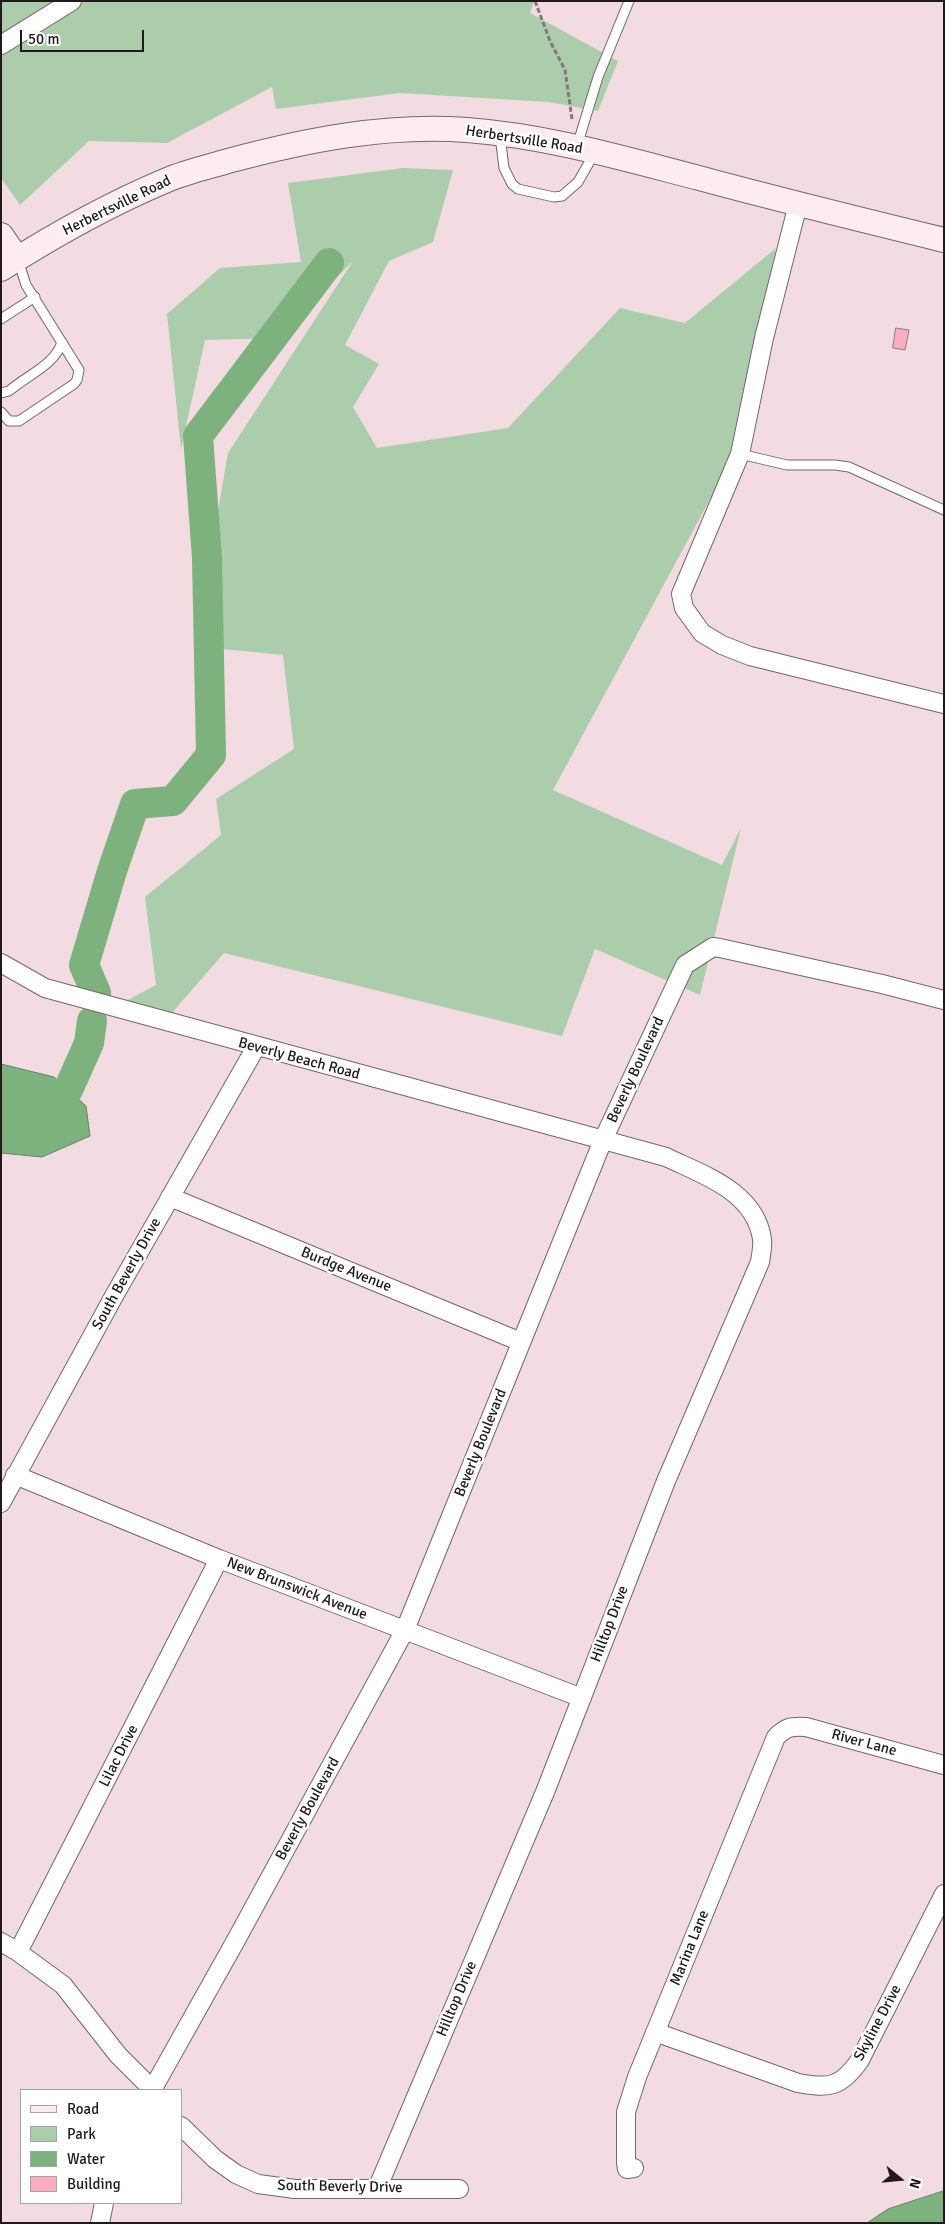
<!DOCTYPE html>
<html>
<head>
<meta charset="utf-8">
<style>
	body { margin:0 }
	#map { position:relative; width:945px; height:2224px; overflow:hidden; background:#f2dce1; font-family:Signika,sans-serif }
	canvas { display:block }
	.frame { position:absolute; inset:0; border:2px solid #21191b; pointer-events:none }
	.legend { position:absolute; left:20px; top:2089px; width:162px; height:115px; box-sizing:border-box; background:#fff; border:1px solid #a6a3a4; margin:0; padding:6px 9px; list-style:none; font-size:15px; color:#21191b }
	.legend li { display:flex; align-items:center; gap:10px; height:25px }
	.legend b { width:25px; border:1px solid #a6a3a4 }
	.north { position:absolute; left:875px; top:2154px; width:50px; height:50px; -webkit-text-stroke:4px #fff; paint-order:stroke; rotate:107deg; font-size:14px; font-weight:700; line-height:20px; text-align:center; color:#21191b }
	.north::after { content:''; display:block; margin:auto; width:18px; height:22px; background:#21191b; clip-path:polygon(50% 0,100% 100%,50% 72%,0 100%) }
	.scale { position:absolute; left:20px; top:30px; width:124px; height:22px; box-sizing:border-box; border:2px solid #21191b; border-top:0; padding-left:6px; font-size:15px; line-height:18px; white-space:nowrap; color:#21191b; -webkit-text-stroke:4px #fff; paint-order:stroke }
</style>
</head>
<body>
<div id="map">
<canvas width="945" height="2224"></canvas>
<div class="frame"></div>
<ul class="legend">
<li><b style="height:6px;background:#fcecf0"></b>Road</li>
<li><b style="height:14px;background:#accdac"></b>Park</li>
<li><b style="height:14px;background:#7db27e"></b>Water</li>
<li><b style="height:14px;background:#faacc1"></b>Building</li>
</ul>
<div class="north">N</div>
<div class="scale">50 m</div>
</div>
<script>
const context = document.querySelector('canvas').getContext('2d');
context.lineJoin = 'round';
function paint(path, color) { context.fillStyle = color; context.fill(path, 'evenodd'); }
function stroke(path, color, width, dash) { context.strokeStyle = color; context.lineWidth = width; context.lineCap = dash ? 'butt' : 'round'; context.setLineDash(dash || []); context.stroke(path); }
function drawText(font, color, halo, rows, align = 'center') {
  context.font = font + ' Signika,sans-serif'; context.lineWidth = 5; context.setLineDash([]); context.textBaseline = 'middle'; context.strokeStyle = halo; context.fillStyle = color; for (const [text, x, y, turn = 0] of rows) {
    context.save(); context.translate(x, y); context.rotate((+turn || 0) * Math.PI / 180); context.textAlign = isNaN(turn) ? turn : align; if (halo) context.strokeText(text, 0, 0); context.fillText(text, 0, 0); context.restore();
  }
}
const green = new Path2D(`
	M1 1H534L530 13 618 61 598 111 548 102 400 93 276 109 272 87 167 143 89 141 20 205 1 178Z
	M403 168 453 170 433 242 389 261 345 345 379 364 353 407 377 448 508 428 620 308 685 323 776 248 736 451 553 790 722 865 741 828 700 995 595 949 562 1036 224 953 171 1014 126 1001 156 985 145 897 221 835 216 799 294 749 283 655 213 648 216 522 228 453 353 261 276 338 205 340 181 449 167 314 220 268 301 262 288 183Z`);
const water = new Path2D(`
	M1 1064 54 1077 86 1106 90 1136 42 1157 1 1153Z
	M944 2191V2223H867L888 2209Z`);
const river = new Path2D(`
	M96 993 84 965 112 871 135 804 173 801 211 755 207 558 198 436 329 263
	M68 1090 89 1043 92 1021`);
const building = new Path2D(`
	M896 328 909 330 905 350 893 348Z`);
const path = new Path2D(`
	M535 1 550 41 565 70 572 119`);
const lane = new Path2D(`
	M500 136 504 168 512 184 518 189 554 197 562 196 578 182 595 152
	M577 146 598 77 629 1
	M1 319 35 297
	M1 393 9 391C27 375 55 365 62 342
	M1 412 9 421H19L74 384 77 380 79 370 26 285 18 260
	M740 454 787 465H835L849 467 944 510`);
const street = new Path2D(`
	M1 45 72 1
	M798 204 764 338 740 454 681 594 684 608 702 633 722 645 750 656 944 704
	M1 963 45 988 666 1157C703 1175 755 1191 762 1239 763 1246 761 1255 760 1262L666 1481 545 1792 377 2189
	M170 1197 521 1342
	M15 1475 219 1559 582 1698
	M1 1503 114 1296 256 1047
	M1 1942 18 1952 63 1985 118 2055 153 2090
	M18 1952 219 1559
	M655 2032 798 2083C830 2089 841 2087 860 2060L944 1894
	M152 2090 235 1942 405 1630 603 1140 685 965 713 947 720 948 882 984 944 1000
	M181 2126 215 2159 236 2174 258 2184 295 2189H459
	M634 2168 627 2169 626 2163V2112L637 2077 776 1737C786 1727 791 1726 806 1727L944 1765
	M100 2223 104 2203`);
const secondary = new Path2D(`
	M1 235 17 258
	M1 269C54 235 110 204 167 180 186 172 208 167 228 161 306 140 386 124 467 130 547 136 622 158 699 178 780 200 862 220 944 240`);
const streetNames = [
	["Herbertsville Road",524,140,9],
	["Herbertsville Road",117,206,-26],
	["Beverly Beach Road",299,1059,15],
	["Beverly Boulevard",636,1070,-65],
	["Burdge Avenue",346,1270,22],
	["South Beverly Drive",127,1274,-61],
	["Beverly Boulevard",481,1443,-68],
	["New Brunswick Avenue",297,1589,21],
	["Hilltop Drive",610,1624,-69],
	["River Lane",864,1743,15],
	["Lilac Drive",119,1756,-63],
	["Beverly Boulevard",308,1809,-61],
	["Marina Lane",690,1948,-68],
	["Hilltop Drive",457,1999,-67],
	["Skyline Drive",878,2023,-62],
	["South Beverly Drive",340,2187,1]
];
paint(green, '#accdac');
paint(water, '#7db27e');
stroke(water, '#618460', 1);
stroke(river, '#7db27e', 30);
paint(building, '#faacc1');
stroke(building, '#8e797e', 1);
stroke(lane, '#786569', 11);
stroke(street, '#786569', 20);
stroke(secondary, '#786569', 26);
stroke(path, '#847679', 3, [5, 2.5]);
stroke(lane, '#fff', 9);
stroke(street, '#fff', 18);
stroke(secondary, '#fcecf0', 24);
drawText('15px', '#21191b', '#fff', streetNames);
</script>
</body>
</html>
